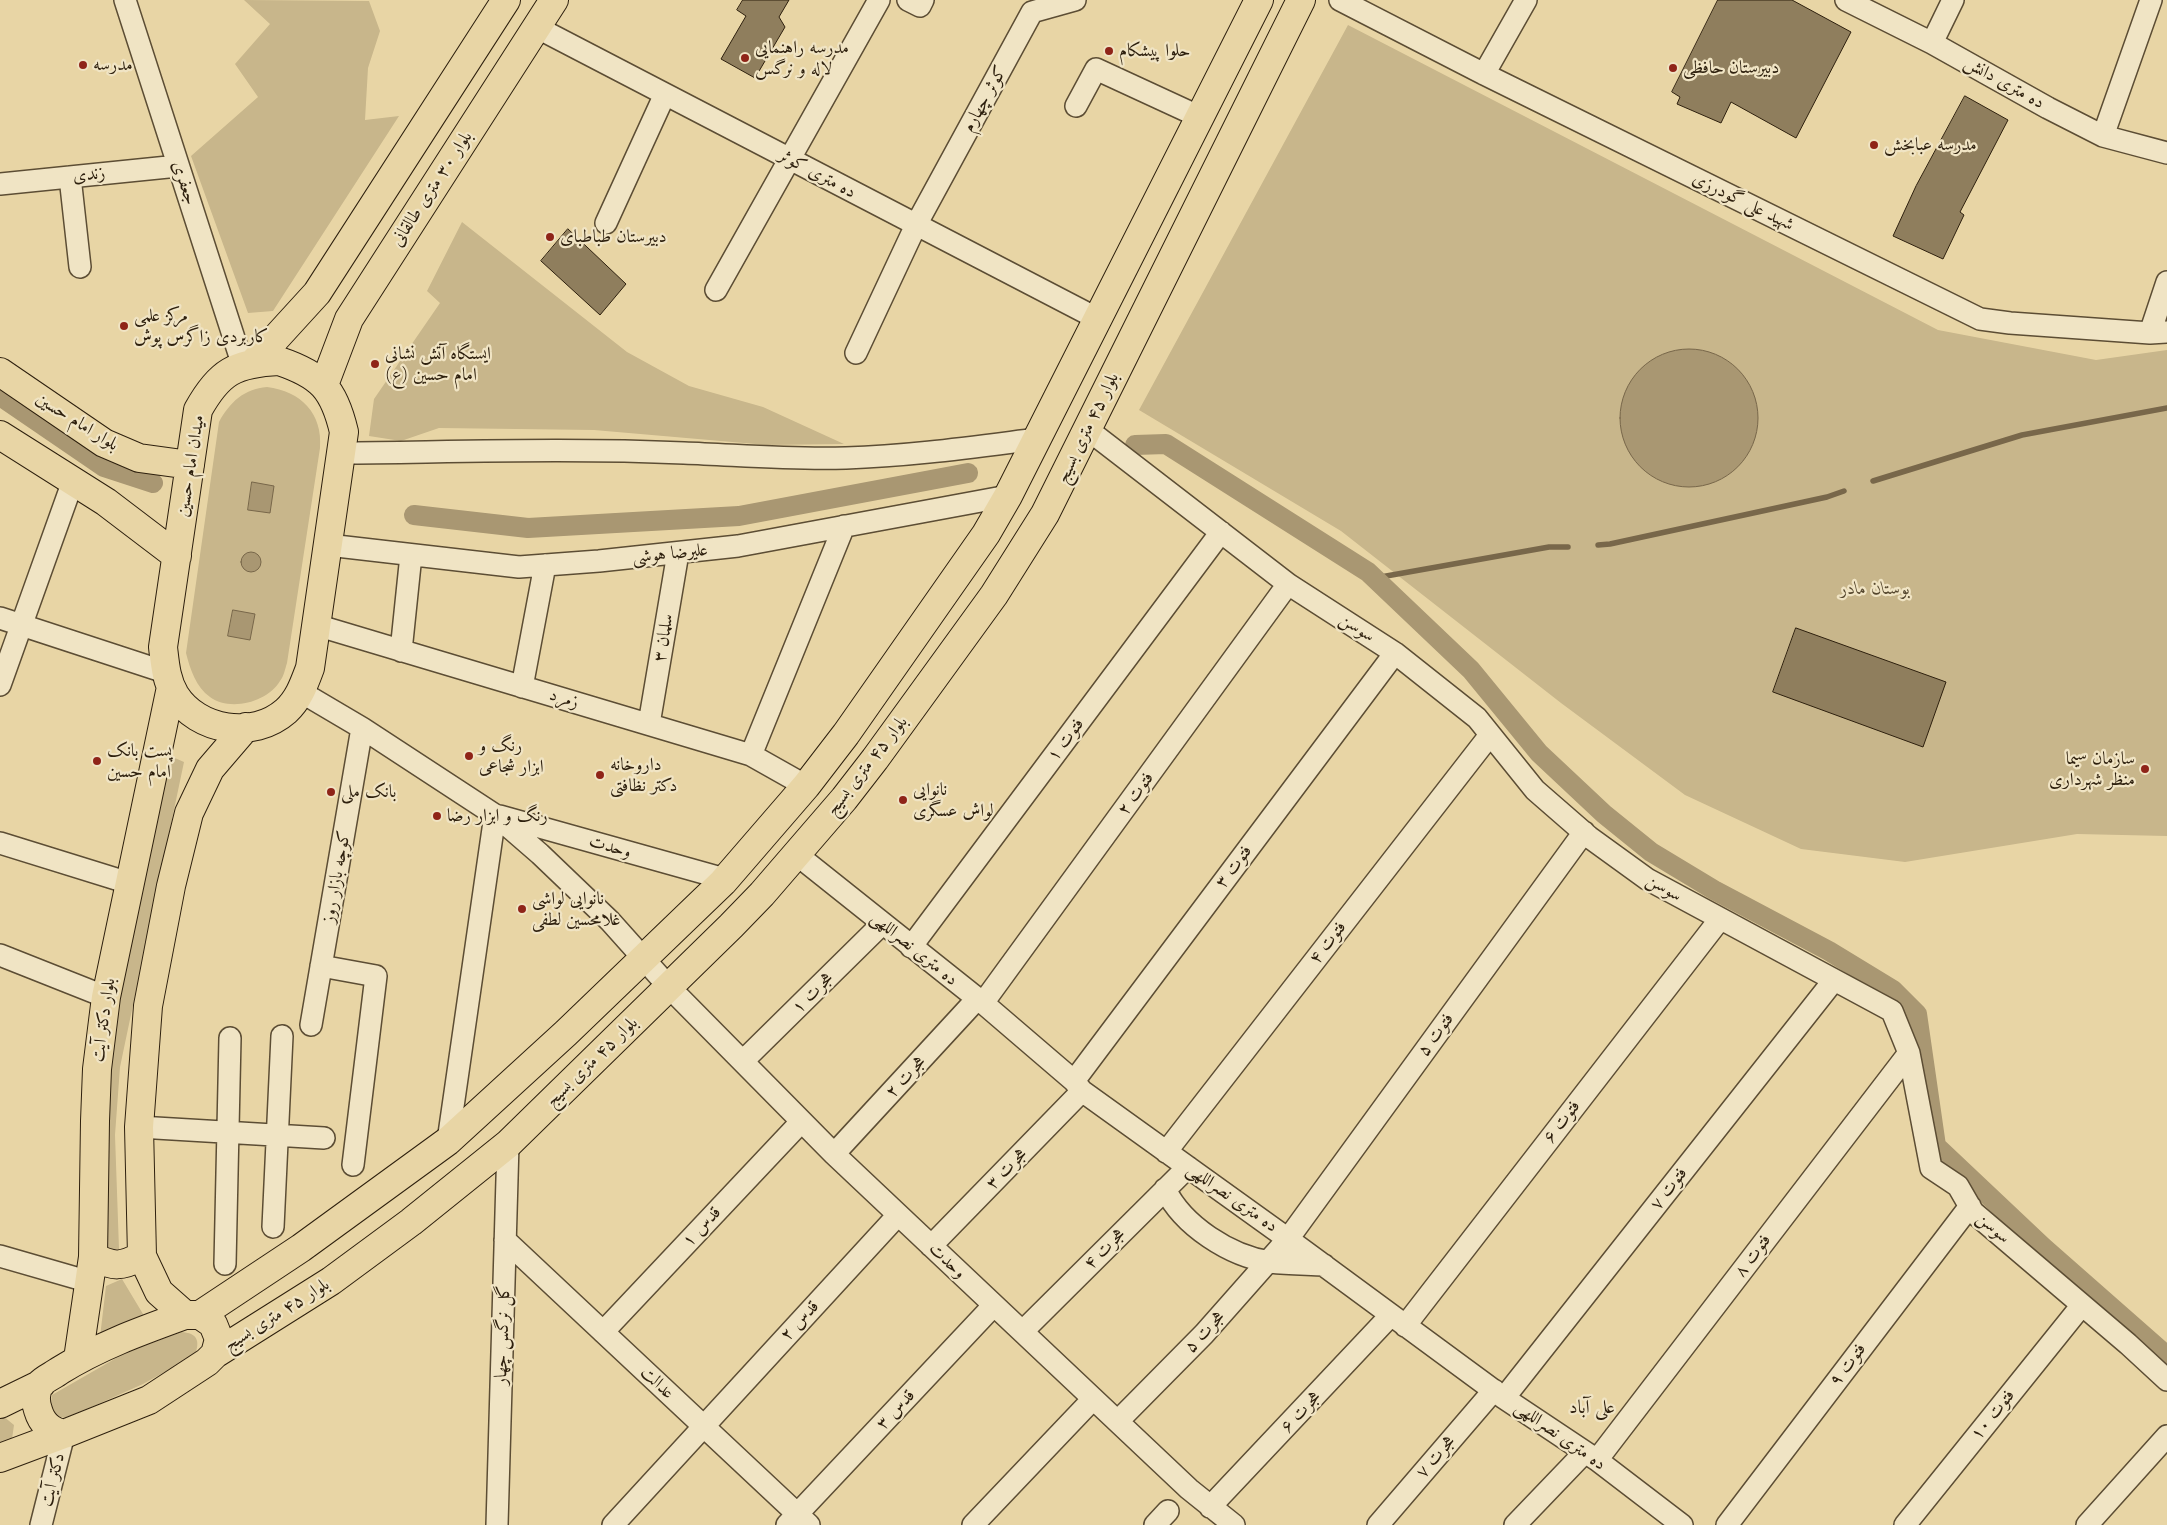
<!DOCTYPE html>
<html>
<head>
<meta charset="utf-8">
<style>
	body { margin:0 }
	canvas { display:block; background:#e8d5a5 }
</style>
</head>
<body>
<canvas width="2167" height="1525"></canvas>
<script>
const context = document.querySelector('canvas').getContext('2d');
context.lineJoin = 'round';
function paint(path, color) { context.fillStyle = color; context.fill(path, 'evenodd'); }
function stroke(path, color, width, dash) { context.strokeStyle = color; context.lineWidth = width; context.lineCap = dash ? 'butt' : 'round'; context.setLineDash(dash || []); context.stroke(path); }
function drawText(font, color, halo, rows, align = 'center') {
  context.font = font + ' "Old Standard TT",Amiri,serif'; context.lineWidth = 4.5; context.setLineDash([]); context.textBaseline = 'middle'; context.strokeStyle = halo; context.fillStyle = color; for (const [text, x, y, turn = 0] of rows) {
    context.save(); context.translate(x, y); context.rotate((+turn || 0) * Math.PI / 180); context.textAlign = isNaN(turn) ? turn : align; if (halo) context.strokeText(text, 0, 0); context.fillText(text, 0, 0); context.restore();
  }
}
const green = new Path2D(`
	M244 0 369 1 380 31 368 68 365 120 399 116 273 311 248 313 191 156 258 97 235 64 270 24Z
	M1348 25 1938 330 2096 360 2167 350V836L2077 834 1905 862 1801 849 1685 795 1561 703 1341 531 1139 410Z
	M462 222 627 352 689 386 763 407 844 444 767 445 594 430 439 428 401 441 369 436 374 399 440 303 427 291Z
	M267 387C301 391 323 414 320 448L287 663C285 669 284 676 280 681 268 702 230 712 210 697 196 687 190 669 186 653L219 422C230 402 244 389 267 387Z
	M168 755 184 762 120 1067 115 1135 119 1249H104L107 1064Z
	M122 1279 146 1319 100 1337 106 1286Z
	M181 1332C198 1333 200 1341 195 1355L143 1384 67 1418 58 1417 50 1410 52 1395 125 1353Z
	M3 1416 14 1425 12 1439 0 1443V1417Z`);
const water = new Path2D(`
	M1620 418a69 69 0 1 1 138 0a69 69 0 1 1-138 0Z
	M252 482 274 486 270 513 248 510Z
	M241 562a10 10 0 1 1 20 0a10 10 0 1 1-20 0Z
	M233 610 255 614 250 640 228 636Z`);
const stream = new Path2D(`
	M1873 481 2022 435 2167 408
	M1598 545 1610 544 1827 497 1844 491
	M1375 578 1549 547H1568`);
const canal = new Path2D(`
	M0 396 104 467 153 483
	M1135 445 1166 444 1368 572 1471 670 1539 753 1604 814 1651 852 1714 890 1829 951 1893 990 1917 1014 1936 1146 2043 1247 2167 1356
	M414 515 528 528 739 516 968 473`);
const building = new Path2D(`
	M743 0H789L779 17 785 27 755 78 721 59 746 16 737 10Z
	M1718 0H1792L1851 32 1796 138 1731 102 1721 123 1677 104 1680 97 1672 92Z
	M1965 96 2008 120 1960 212 1964 215 1943 259 1893 236 1916 186Z
	M568 229 626 284 600 315 541 261Z
	M1796 628 1946 682 1923 747 1773 692Z`);
const minor = new Path2D(`
	M125 0 243 366
	M908 0 920 6 923 0
	M1340 0 1484 74 1980 319 2010 323 2150 333 2167 332
	M1846 0 1932 43 2048 108 2103 136 2167 153
	M536 27 1098 319
	M1932 43 1953 0
	M1484 74 1526 0
	M1076 106 1096 69 1200 117
	M2103 136 2151 0
	M70 177 80 267
	M0 184 178 166
	M606 223 665 94
	M716 290 879 0
	M2150 333 2167 282
	M856 353 916 225 1032 12 1075 0
	M1087 429 1288 584 1395 653 1477 718 1535 790 1589 837 1647 879 1892 1011 1909 1053 1931 1168 1958 1186 1973 1212 2128 1344 2167 1380
	M341 453C455 452 570 448 684 453 738 455 791 460 846 458 910 456 973 447 1037 439
	M328 545 519 567 599 561 738 546 1008 496
	M0 618 165 672
	M316 625 751 755 806 786
	M401 651 411 555
	M0 685 73 481
	M522 687 545 565
	M301 692 362 728 495 815 540 854 610 921 669 987 834 1154 1189 1489 1234 1525
	M649 724 678 553
	M751 755 844 526
	M500 816 725 879
	M0 843 129 883
	M796 854 983 1003 1074 1081 1082 1091 1288 1239 1504 1398 1597 1460 1682 1525
	M911 947 1221 532
	M0 955 106 997
	M321 966 376 976 353 1165
	M983 1003 1288 584
	M311 1025 362 728
	M743 1061 882 924
	M1074 1081 1395 653
	M139 1127 324 1138
	M448 1141 495 815
	M1166 1152 1490 735
	M834 1154 977 999
	M1165 1189C1183 1226 1230 1256 1270 1262 1288 1264 1306 1264 1324 1265
	M273 1227 282 1036
	M505 1240 809 1525
	M931 1246 1082 1091
	M0 1256 90 1282
	M225 1264 230 1038
	M1405 1326 1720 919
	M1023 1331 1188 1167
	M603 1332 801 1122
	M1504 1398 1834 980
	M1118 1421 1204 1334 1288 1239 1584 832
	M1597 1460 1909 1053
	M1210 1507 1391 1315
	M41 1525 64 1434
	M497 1525 508 1144
	M613 1525 898 1215
	M787 1525 994 1305
	M973 1525 1093 1399
	M1155 1525 1168 1511
	M1378 1525 1494 1390
	M1515 1525 1585 1452
	M1727 1525 1970 1206
	M1905 1525 2082 1305
	M2087 1525 2167 1436`);
const major = new Path2D(`
	M279 361C321 375 334 389 344 432L310 668C304 684 299 699 286 711 253 740 198 731 175 695 166 680 165 664 163 647L198 410C219 372 235 363 279 361Z
	M254 362 317 293 506 0
	M0 372 104 443 139 458 190 465
	M324 385 349 319 554 0
	M0 435 106 502 177 556
	M93 1257C114 1267 121 1267 142 1256
	M185 1315 159 1292 142 1256 139 1127 148 1006 171 886 189 813 210 769 246 727
	M185 1315H200L213 1324 219 1339 215 1354 207 1362 149 1400 64 1434C51 1431 42 1424 38 1410 35 1402 35 1391 40 1384 44 1379 54 1375 59 1371 99 1346 141 1331 185 1315Z
	M200 1315 301 1248 448 1141 566 1033 723 882 806 786 846 734 986 534 1008 496 1259 0
	M215 1354 331 1281 411 1222 508 1144 731 926 762 894 844 799 875 759 994 595 1045 514 1301 0
	M78 1359 93 1257 95 1121 97 1069 106 997 171 687
	M0 1404 41 1384
	M0 1458 64 1434`);
const markers = [
	[1109,51,5,"#8f2418"],
	[745,58,5,"#8f2418"],
	[83,65,5,"#8f2418"],
	[1673,68,5,"#8f2418"],
	[1874,145,5,"#8f2418"],
	[550,237,5,"#8f2418"],
	[124,326,5,"#8f2418"],
	[375,364,5,"#8f2418"],
	[469,756,5,"#8f2418"],
	[97,761,5,"#8f2418"],
	[2145,769,5,"#8f2418"],
	[600,775,5,"#8f2418"],
	[331,792,5,"#8f2418"],
	[903,800,5,"#8f2418"],
	[437,816,5,"#8f2418"],
	[522,909,5,"#8f2418"]
];
const poiNames = [
	["مدرسه راهنمایی",755,48],
	["لاله و نرگس",755,69],
	["حلوا پیشکام",1119,51],
	["مدرسه",93,65],
	["دبیرستان حافظی",1683,68],
	["مدرسه عبابخش",1884,145],
	["دبیرستان طباطبای",560,237],
	["مرکز علمی",134,316],
	["کاربردی زاگرس پوش",134,337],
	["ایستگاه آتش نشانی",385,354],
	["امام حسین (ع)",385,375],
	["رنگ و",479,746],
	["ابزار شجاعی",479,767],
	["پست بانک",107,751],
	["امام حسین",107,772],
	["سازمان سیما",2135,759,"right"],
	["منظر شهرداری",2135,780,"right"],
	["داروخانه",610,765],
	["دکتر نظافتی",610,786],
	["نانوایی",913,790],
	["لواش عسگری",913,811],
	["بانک ملی",341,792],
	["رنگ و ابزار رضا",447,816],
	["نانوایی لواشی",532,899],
	["غلامحسین لطفی",532,920]
];
const streetNames = [
	["ده متری دانش",2004,83,29],
	["کوثر چهارم",985,99,-61],
	["ده متری کوثر",817,174,28],
	["زندی",89,175,-6],
	["جعفری",184,183,72],
	["بلوار ۳۰ متری طالقانی",432,189,-57],
	["شهید علی گودرزی",1743,202,26],
	["بلوار امام حسین",77,422,32],
	["بلوار ۴۵ متری بسیج",1088,428,-64],
	["میدان امام حسین",191,466,-81],
	["علیرضا هوشی",670,554,-6],
	["سوسن",1357,628,33],
	["سلمان ۳",664,638,-80],
	["زمرد",564,699,17],
	["فتوت ۱",1066,740,-53],
	["بلوار ۴۵ متری بسیج",867,766,-52],
	["فتوت ۲",1136,794,-54],
	["وحدت",610,847,16],
	["فتوت ۳",1234,867,-53],
	["کوچه بازار روز",337,877,-80],
	["سوسن",1664,888,30],
	["فتوت ۴",1328,943,-52],
	["ده متری نصراللهی",914,949,39],
	["هجرت ۱",813,993,-45],
	["بلوار دکتر آیت",104,1020,-82],
	["فتوت ۵",1436,1035,-54],
	["بلوار ۴۵ متری بسیج",592,1062,-44],
	["هجرت ۲",906,1077,-47],
	["فتوت ۶",1562,1122,-52],
	["هجرت ۳",1007,1169,-46],
	["فتوت ۷",1669,1189,-52],
	["ده متری نصراللهی",1232,1198,35],
	["قدس ۱",702,1227,-47],
	["سوسن",1993,1228,41],
	["هجرت ۴",1105,1249,-45],
	["فتوت ۸",1753,1256,-53],
	["وحدت",947,1261,43],
	["بلوار ۴۵ متری بسیج",277,1315,-32],
	["قدس ۲",800,1321,-47],
	["هجرت ۵",1205,1332,-47],
	["گل نرگس چهار",503,1335,-88],
	["فتوت ۹",1848,1365,-53],
	["عدالت",657,1383,43],
	["قدس ۳",896,1410,-47],
	["هجرت ۶",1301,1412,-47],
	["فتوت ۱۰",1993,1415,-51],
	["ده متری نصراللهی",1560,1436,35],
	["هجرت ۷",1436,1457,-49],
	["دکتر آیت",53,1480,-76]
];
const parkNames = [
	["بوستان مادر",1875,589]
];
const neighbourhoodNames = [
	["علی آباد",1592,1408]
];
paint(green, '#c8b68b');
paint(water, '#a99772');
stroke(water, '#78674a', 1);
stroke(stream, '#78674a', 5.5);
stroke(canal, '#a99772', 20);
paint(building, '#8f7e5d');
stroke(building, '#2e200e', 1);
stroke(minor, '#5c4d34', 24);
stroke(major, '#2e200e', 30);
stroke(minor, '#f0e4c4', 21);
stroke(major, '#e8d5a5', 28);
for (const [x, y, r, color] of markers) { const dot = new Path2D(); dot.arc(x, y, r, 0, 2 * Math.PI); context.fillStyle = color; context.fill(dot); stroke(dot, '#f0e4c4', 2); }
drawText('18px', '#2e200e', '#f0e4c4', poiNames, 'left');
drawText('18px', '#2e200e', '#f0e4c4', streetNames);
drawText('italic 18px', '#54462d', '#f0e4c4', parkNames);
drawText('19px', '#2e200e', '#f0e4c4', neighbourhoodNames);
</script>
</body>
</html>
